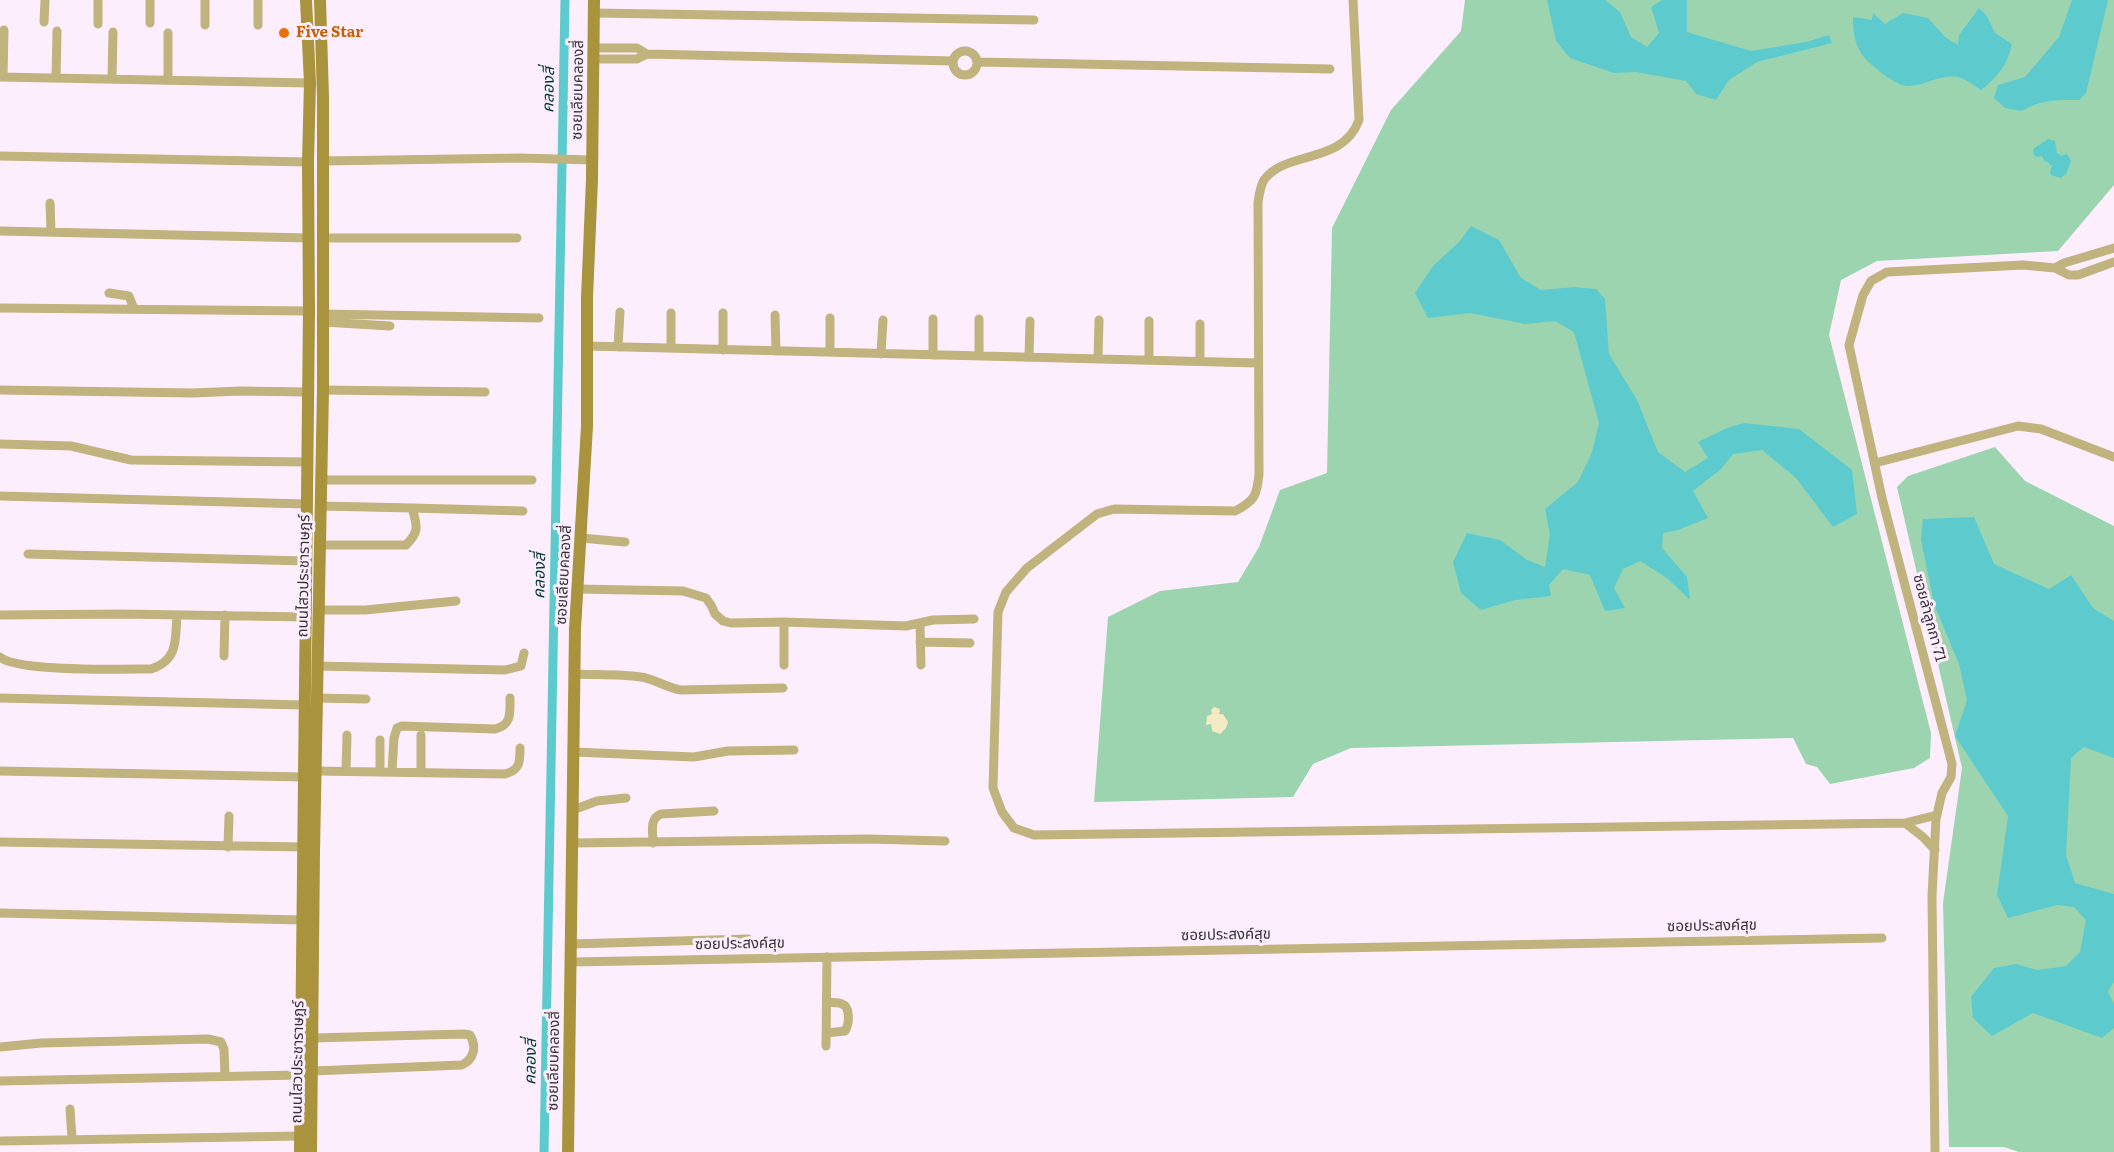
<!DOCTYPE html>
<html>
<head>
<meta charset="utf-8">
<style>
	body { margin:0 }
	canvas { display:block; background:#fceefc }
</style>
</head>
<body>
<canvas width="2114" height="1152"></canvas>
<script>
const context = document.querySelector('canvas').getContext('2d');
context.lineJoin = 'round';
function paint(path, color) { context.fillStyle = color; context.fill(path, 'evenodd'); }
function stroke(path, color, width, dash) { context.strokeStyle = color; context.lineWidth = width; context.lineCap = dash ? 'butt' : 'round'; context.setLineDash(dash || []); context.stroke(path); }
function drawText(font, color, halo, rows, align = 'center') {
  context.font = font + ' Literata,"Noto Sans Thai",serif'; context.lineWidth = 6; context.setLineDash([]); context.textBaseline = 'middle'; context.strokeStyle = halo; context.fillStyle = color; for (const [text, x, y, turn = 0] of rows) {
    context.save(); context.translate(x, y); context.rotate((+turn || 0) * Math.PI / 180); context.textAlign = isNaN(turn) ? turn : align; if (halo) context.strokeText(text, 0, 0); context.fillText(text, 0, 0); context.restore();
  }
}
const green = new Path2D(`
	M1465 0H2114V185L2058 251 1877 261 1841 280 1829 335 1931 733 1930 758 1914 768 1830 784 1817 767 1806 764 1793 738 1351 748 1313 764 1293 797 1094 802 1108 617 1160 591 1238 582 1259 547 1280 490 1327 473 1332 228 1391 110 1461 31Z
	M1995 447 2025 481 2114 526V1152H2019L2004 1147H1949L1943 903 1962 768 1897 487 1908 476Z`);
const sand = new Path2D(`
	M1214 707 1220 709 1219 714H1223L1228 722 1226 728 1220 734 1212 731 1211 724 1206 725 1207 716 1212 714 1211 710Z`);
const water = new Path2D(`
	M1547 0H1605L1620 12 1631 37 1647 47 1659 33 1651 7 1662 0H1687V32L1751 51 1806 42 1829 35 1832 43 1757 62 1729 80 1716 100 1696 94 1686 81 1636 72 1614 73 1570 58 1556 41Z
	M2072 0H2108L2086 93 2079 100C2056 100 2042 99 2022 111L2005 108 1994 98 1998 85 2025 77 2059 37Z
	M1979 8 1987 16 1995 33 2012 44C2008 64 1997 78 1981 90 1975 86 1967 80 1961 78 1942 72 1925 87 1906 86 1895 85 1867 63 1861 53 1854 42 1853 29 1853 17L1872 20 1873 13 1885 24 1903 13 1928 18 1945 37 1958 45 1959 35Z
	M2048 139 2055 141 2057 153 2061 156 2067 154 2071 161 2066 174 2061 178 2051 175 2050 172 2052 165H2050L2048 162 2044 161 2042 156 2037 157 2034 155 2033 149Z
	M1471 226 1499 240 1521 278 1541 290 1574 287 1596 289 1605 299 1609 354 1637 400 1658 452 1685 472 1708 458 1698 442 1727 428 1744 423 1799 429 1852 470 1857 514 1833 527 1796 478 1762 450 1733 454 1721 469 1693 491 1708 518 1678 530 1663 533 1662 548 1687 577 1690 600 1667 578 1640 561 1623 569 1614 588 1625 608 1605 611 1590 575 1563 569 1549 585 1551 596 1515 600 1481 610 1461 593 1453 562 1467 533 1500 540 1527 560 1545 567 1550 535 1545 509 1578 482 1592 452 1599 423 1574 332 1555 321 1525 324 1470 313 1428 318 1415 293 1433 266 1459 242Z
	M1974 517 1994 564 2049 589 2071 575 2093 608 2114 621V758L2084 747 2071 758 2066 855 2075 883 2114 894V982L2108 991 2114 1004V1028L2102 1038 2033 1013 1992 1036 1973 1018 1971 997 1994 968 2016 964 2037 970 2066 966 2080 952 2086 920 2074 907 2057 905 2008 918 1997 895 2008 816 1955 736 1967 700 1959 664 1934 604 1921 540 1923 519Z`);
const canal = new Path2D(`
	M544 1152 565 0`);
const street = new Path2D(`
	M258 0V25
	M1353 0 1359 120C1343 165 1285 150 1264 180 1260 186 1259 196 1258 203L1259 474C1257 495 1255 501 1235 511L1114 509 1097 514 1027 568 1006 592 998 612 993 788 1002 812 1014 828 1034 835 1905 823
	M594 13 1034 20
	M44 22 45 0
	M150 23V0
	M98 24V0
	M205 25V0
	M953 63a12 12 0 1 1 24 0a12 12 0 1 1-24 0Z
	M647 54 953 61
	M593 59H637L647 54 637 48H593
	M978 62 1330 69
	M0 77 310 83
	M3 77 4 30
	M56 78 57 31
	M112 79 113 32
	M168 80V33
	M0 156 308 162
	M323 161 520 158 592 160
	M50 203 51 231
	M0 231 308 238
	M323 238H517
	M2055 268 2064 263 2114 248
	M109 293 129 296 134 309
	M0 308 309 311
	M723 313V350
	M323 314 539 318
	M775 315 776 351
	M933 319V355
	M979 319V356
	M1149 321V360
	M323 322 390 326
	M1200 324V361
	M588 346 1258 363
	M618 347 620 312
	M671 348V313
	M830 352V318
	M881 354 883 320
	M1029 357 1030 321
	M1098 359 1099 320
	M0 390 193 393 240 391 308 392
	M323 390 485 392
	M0 444 71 446 131 460 307 462
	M1875 463 2018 426 2041 429 2114 457
	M320 480H532
	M0 496 306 504
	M320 506 412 508C417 526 420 531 406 545H320
	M412 508 523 511
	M581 538 625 542
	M28 554 306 561
	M578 589 683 591 706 598 711 605 715 614 723 621 731 623 784 622 906 626 933 620 974 619
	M318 610H365L456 601
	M0 615 122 614 305 617
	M784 622V665
	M920 623 921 665
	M920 642 970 643
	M224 656 225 615
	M0 657C17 672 124 669 151 669 179 660 175 639 177 615
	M317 666 505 670 521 666 524 653
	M574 674C596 675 619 674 641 677 655 679 667 688 681 690L783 688
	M0 698 304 705
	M316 698 366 699
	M574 752 694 757 728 751 794 750
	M346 770 347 735
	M0 771 304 777
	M316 771 505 774C520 770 520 762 520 748
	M380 771V740
	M392 771 394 738 397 728 402 726 495 729C512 725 510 713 510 698
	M421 772V735
	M573 810 597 801 626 798
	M0 842 303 847
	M573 843 868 839 945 841
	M653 843C653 832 649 819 661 814L714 811
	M228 847 229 816
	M1935 850 1923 837 1905 823 1937 815
	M0 913 302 920
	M571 944 748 939
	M571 962 1882 938
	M826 1033 845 1031C849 1025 851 1007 842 1004 838 1002 831 1003 827 1002
	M826 1046 827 957
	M0 1047 41 1043 208 1039 221 1042 224 1049 225 1076
	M312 1071 462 1065C474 1059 477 1047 470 1035L464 1034 313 1038
	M0 1081 300 1075
	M70 1109 72 1138
	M0 1141 300 1136
	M1935 1152 1932 896 1936 819 1942 793 1951 777 1952 764 1882 498 1849 345 1863 295 1871 281 1887 272 2023 265 2055 268 2069 275H2078L2114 262`);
const secondary = new Path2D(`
	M300 1152 309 311 308 162 310 83 306 0
	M311 1152 314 851 323 390V97L320 0
	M568 1152 575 629 587 426V298L592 179 594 0`);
const markers = [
	[284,33,6,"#e8710a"]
];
const foodNames = [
	["Five Star",296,33]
];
const streetNames = [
	["ซอยเลียบคลองสี่",578,90,-89],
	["ซอยเลียบคลองสี่",564,575,-87],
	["ถนนไสวประชาราษฎร์",304,576,-89],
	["ซอยลำลูกกา 71",1929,618,75],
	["ซอยประสงค์สุข",1712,926,-1],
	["ซอยประสงค์สุข",1226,935,-1],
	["ซอยประสงค์สุข",740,944,-1],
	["ซอยเลียบคลองสี่",554,1061,-89],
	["ถนนไสวประชาราษฎร์",298,1062,-89]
];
const waterNames = [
	["คลองสี่",549,90,-89],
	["คลองสี่",540,576,-89],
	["คลองสี่",531,1062,-89]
];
paint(green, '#9cd4b0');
paint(sand, '#f4eac4');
paint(water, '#5dcbce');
stroke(canal, '#5dcbce', 9);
stroke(street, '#c1b37e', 9);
stroke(secondary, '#a9933c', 12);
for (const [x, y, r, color] of markers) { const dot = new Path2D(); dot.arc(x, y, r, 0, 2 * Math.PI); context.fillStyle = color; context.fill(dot); stroke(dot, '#fceefc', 2); }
drawText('bold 15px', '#c56008', '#fceefc', foodNames, 'left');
drawText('15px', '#363136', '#fceefc', streetNames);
drawText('italic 16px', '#003739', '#fceefc', waterNames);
</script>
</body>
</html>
